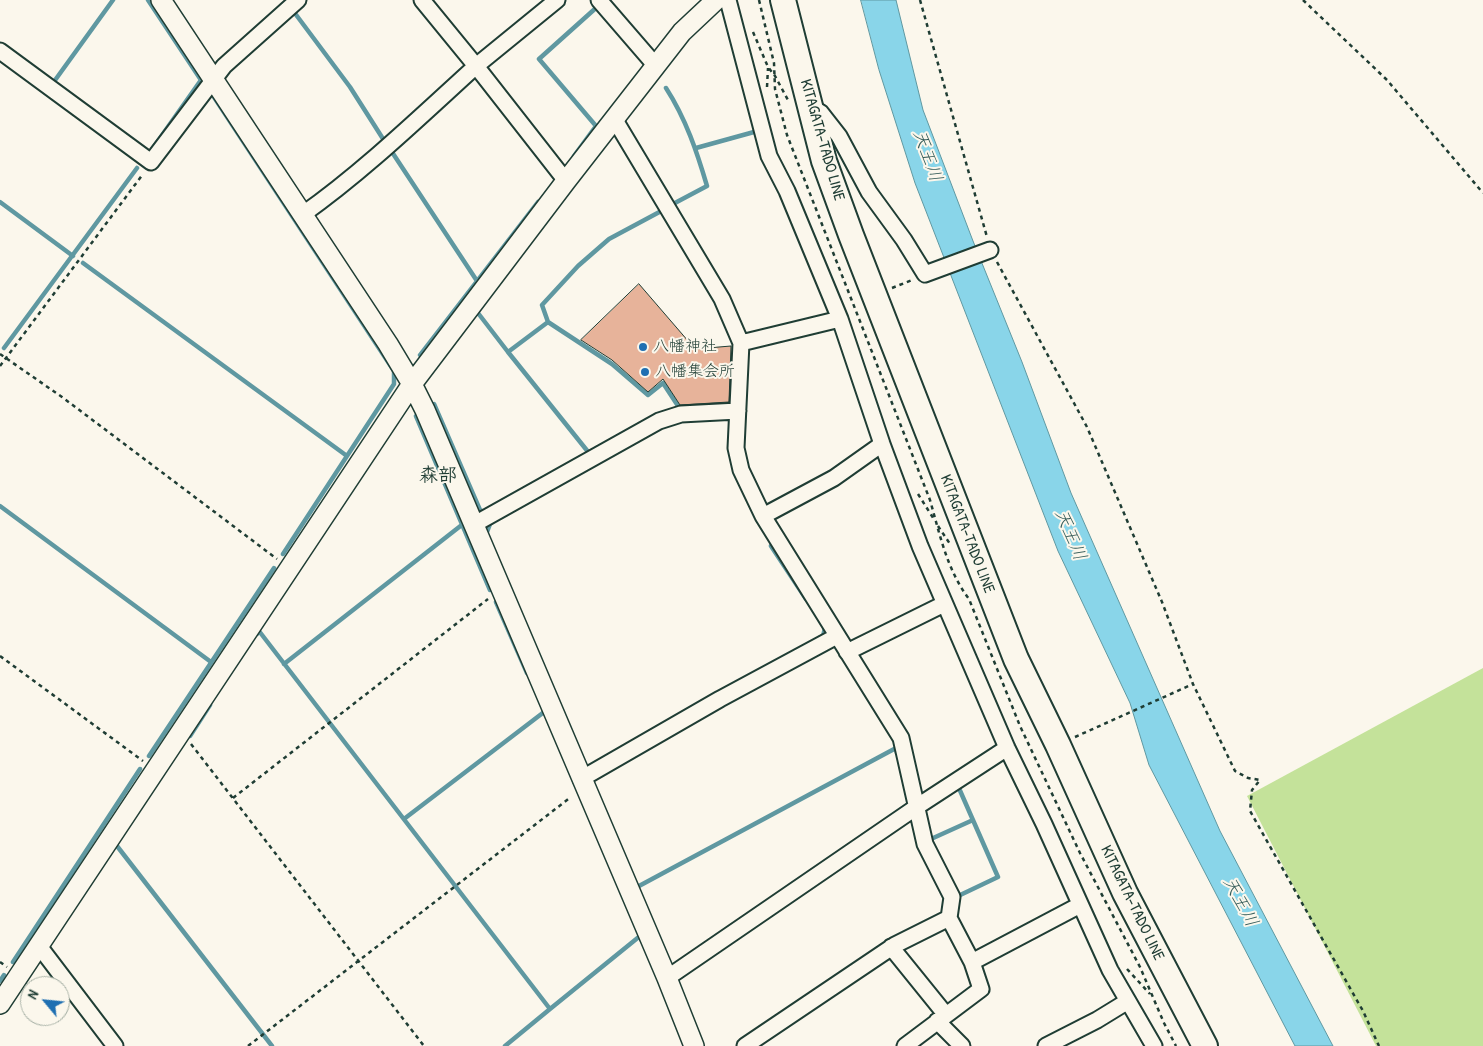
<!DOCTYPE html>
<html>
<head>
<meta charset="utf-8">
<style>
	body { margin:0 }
	#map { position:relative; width:1483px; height:1046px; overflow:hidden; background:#fbf7ec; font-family:"Patrick Hand",sans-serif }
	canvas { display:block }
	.north { position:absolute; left:20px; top:976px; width:50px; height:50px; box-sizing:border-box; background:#fbf7ec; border:1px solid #a3ada2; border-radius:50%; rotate:298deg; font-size:14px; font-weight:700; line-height:20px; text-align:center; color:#1f3d34 }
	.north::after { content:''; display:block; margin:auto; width:18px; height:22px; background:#1f6fb2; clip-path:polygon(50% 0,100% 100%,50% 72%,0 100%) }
</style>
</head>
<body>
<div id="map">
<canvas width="1483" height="1046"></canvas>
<div class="north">N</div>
</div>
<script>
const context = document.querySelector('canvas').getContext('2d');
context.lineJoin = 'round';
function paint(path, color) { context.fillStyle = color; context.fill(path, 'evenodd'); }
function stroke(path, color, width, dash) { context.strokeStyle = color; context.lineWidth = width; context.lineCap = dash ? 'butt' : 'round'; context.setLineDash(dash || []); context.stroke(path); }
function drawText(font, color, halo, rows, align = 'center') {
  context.font = font + ' "Patrick Hand","Klee One",sans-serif'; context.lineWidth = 4; context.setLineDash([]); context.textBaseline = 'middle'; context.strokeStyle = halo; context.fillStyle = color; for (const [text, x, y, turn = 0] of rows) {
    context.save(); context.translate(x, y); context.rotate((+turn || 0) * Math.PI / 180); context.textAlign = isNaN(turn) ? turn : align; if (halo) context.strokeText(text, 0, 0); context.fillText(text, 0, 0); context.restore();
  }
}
const green = new Path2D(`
	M1483 668V1046H1376L1247 796Z`);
const water = new Path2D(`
	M861 0H896L923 110 973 241 1022 362 1071 493 1220 831 1333 1046H1295L1149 765 1130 703 1058 551 915 183 879 70Z`);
const stream = new Path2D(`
	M148 0 201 80 153 148
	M294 12 350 87 385 142
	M53 83 113 0
	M666 88C686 119 697 152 707 186L673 204
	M210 91 394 371V384L283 554
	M696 148 754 132
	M390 149 477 281
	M574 156 596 126 539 59 597 7
	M0 202 73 256
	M83 263 347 456
	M478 313 508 352
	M548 322 612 364 648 395 663 383 680 409
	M4 348 137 168
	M420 355 538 202
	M431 406 434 404 480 510 484 512 487 510
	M416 416 490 590
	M585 455 589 453 508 352 548 322 542 305 578 266 609 239 665 209
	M0 506 211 662
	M487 532 490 524 492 522
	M771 546 806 599
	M496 602 527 673
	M257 634 259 631 550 1009 640 936 642 941
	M819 638 823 636 825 628 823 624
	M284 664 463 524
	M190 736 210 705
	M149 756 274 568
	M404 819 544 712
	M931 839 973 820
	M117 846 272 1046
	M639 886 896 748 897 753
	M956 897 998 877 958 786
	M13 962 140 769
	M0 981 4 975
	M505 1046 550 1009`);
const building = new Path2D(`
	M639 284 695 349 731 346 729 402 680 405 663 379 648 392 612 360 581 340Z`);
const path = new Path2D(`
	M759 0 774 63 775 89 787 135 930 500C940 535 947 570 969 599L1020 726 1080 853 1140 967 1164 1023 1176 1046
	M920 0 987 237
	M1303 0 1387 80 1483 193
	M753 32 768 67 775 76 788 100
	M767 87 768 68
	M997 262 1087 427 1162 602 1193 684 1235 771 1248 778 1260 780 1252 790 1250 811 1363 1011 1379 1046
	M892 288 912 280
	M0 354 62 397 277 559
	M0 366 143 174
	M918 494 935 521
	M938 526 950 544
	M0 656 143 761
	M1075 737 1193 684
	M191 744 424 1046
	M233 798 488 599
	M0 962 7 967
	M1127 969 1150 994
	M248 1046 571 797`);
const minor = new Path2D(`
	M422 0 476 66 557 0
	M599 0 656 66
	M728 0 769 156 787 191 840 319 882 444 920 546 1007 748 1044 824 1110 970 1154 1046
	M0 51 151 162 224 66 298 0
	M811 107 821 113 839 136 869 192 904 240 925 274 990 250
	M615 120 722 299 741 343 736 448 741 470 763 516 901 738 925 844 952 897 949 918 972 962 981 989 905 1046
	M302 215C363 172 421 116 476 66L566 181
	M741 343 840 319
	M763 516 834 478 882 444
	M473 525 659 421 681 414 738 411
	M847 652 944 604
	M581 779 720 699 837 636
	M39 946 115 1046
	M891 947 946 1015
	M972 962 1080 905
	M667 978 918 806 1007 748
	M937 1021 962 1046
	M745 1046 895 945 949 918
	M1046 1046 1097 1020 1128 1001`);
const tertiary = new Path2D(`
	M161 0 388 344 412 384 425 410 667 978 694 1046
	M0 1004 412 384 566 181 682 32 716 0`);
const primary = new Path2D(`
	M783 0 824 161 851 235 1016 659 1058 745 1125 893 1205 1046`);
const markers = [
	[643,347,5,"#1f6fb2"],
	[645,372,5,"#1f6fb2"]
];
const streetNames = [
	["KITAGATA-TADO LINE",822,140,74],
	["KITAGATA-TADO LINE",967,534,69],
	["KITAGATA-TADO LINE",1132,903,64]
];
const poiNames = [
	["八幡神社",653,347],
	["八幡集会所",655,372]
];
const waterNames = [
	["天王川",927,156,70],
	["天王川",1070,535,67],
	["天王川",1240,902,62]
];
const quarterNames = [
	["森部",438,476]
];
paint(green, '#c4e29a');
paint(water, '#89d5e9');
stroke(water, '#5f98a1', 1);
stroke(stream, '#5f98a1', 4.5);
paint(building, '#e7b39a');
stroke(building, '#1f3d34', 1);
stroke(minor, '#1f3d34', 19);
stroke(tertiary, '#1f3d34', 22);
stroke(primary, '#1f3d34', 28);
stroke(path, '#1f3d34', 2.5, [4, 4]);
stroke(minor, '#fbf7ec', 15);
stroke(tertiary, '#fbf7ec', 19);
stroke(primary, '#fbf7ec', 24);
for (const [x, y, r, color] of markers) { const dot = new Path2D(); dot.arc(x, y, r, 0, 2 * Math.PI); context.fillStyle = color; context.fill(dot); stroke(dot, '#fbf7ec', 2); }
drawText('16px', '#1f3d34', '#fbf7ec', streetNames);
drawText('16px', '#1f3d34', '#fbf7ec', poiNames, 'left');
drawText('italic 18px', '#345b58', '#fbf7ec', waterNames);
drawText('bold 19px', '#1f3d34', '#fbf7ec', quarterNames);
</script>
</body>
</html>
